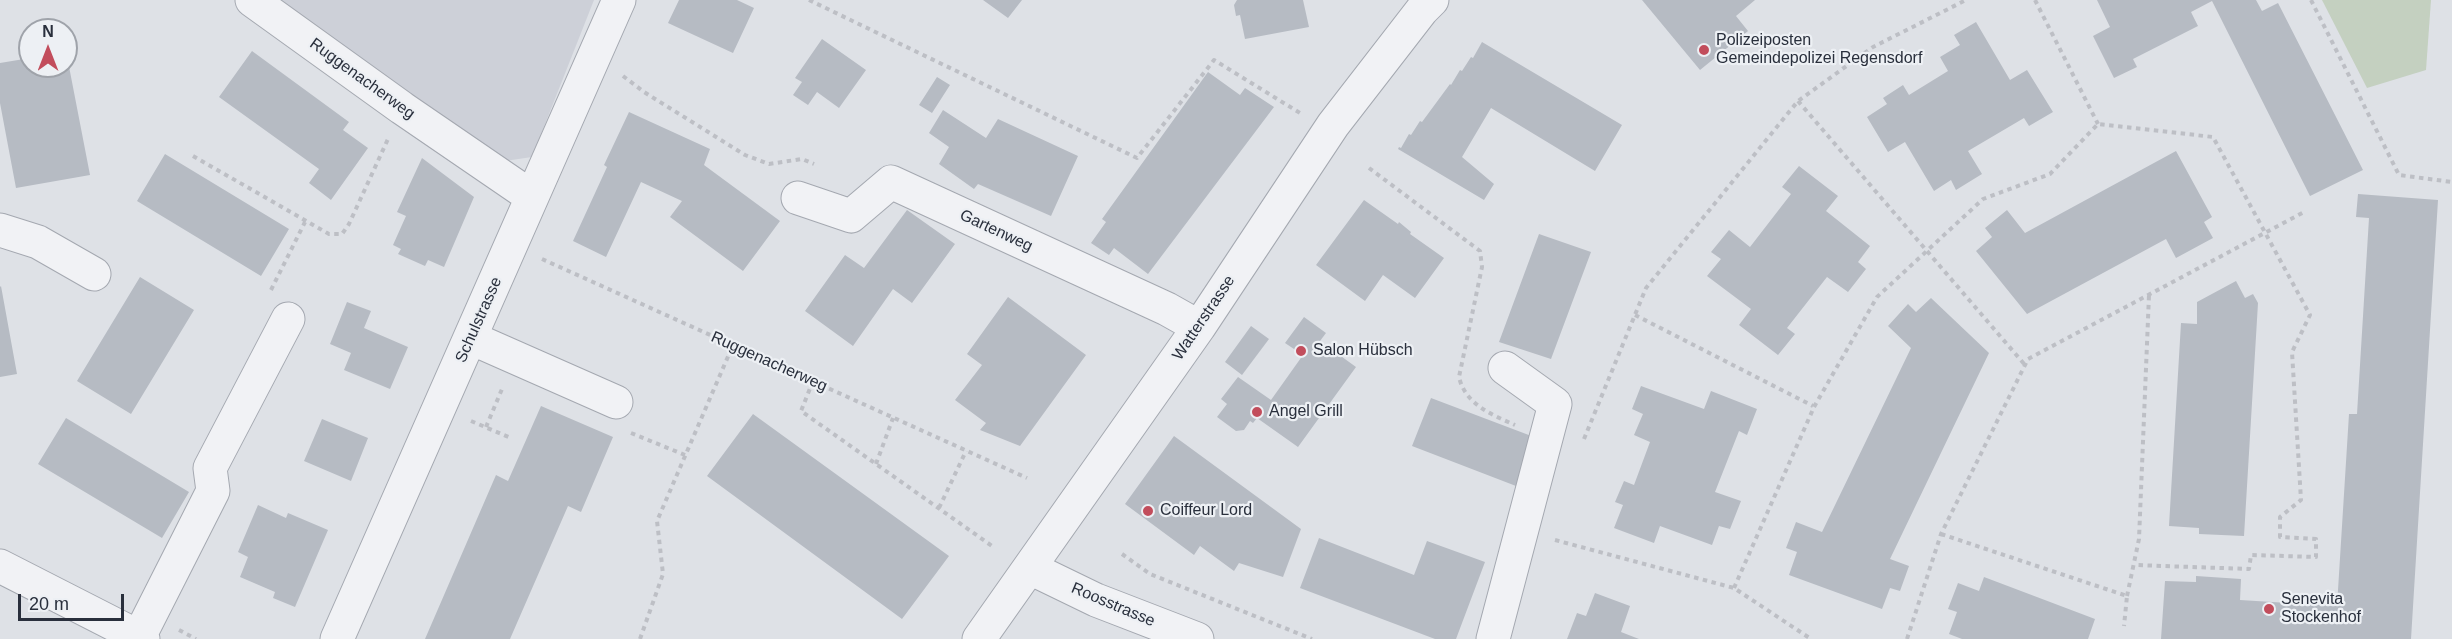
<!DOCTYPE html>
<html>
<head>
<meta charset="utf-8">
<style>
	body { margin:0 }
	#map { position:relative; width:2452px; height:639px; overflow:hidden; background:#dee1e6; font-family:Arial,sans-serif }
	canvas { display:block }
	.north { position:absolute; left:18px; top:18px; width:60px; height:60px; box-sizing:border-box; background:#edf0f4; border:2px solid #9fa3aa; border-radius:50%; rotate:0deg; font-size:16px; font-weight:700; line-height:24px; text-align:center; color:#292f3c }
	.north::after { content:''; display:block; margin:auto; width:21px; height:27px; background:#c24d5c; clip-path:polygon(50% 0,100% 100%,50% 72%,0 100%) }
	.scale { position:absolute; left:18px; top:594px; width:106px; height:27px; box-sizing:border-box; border:3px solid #292f3c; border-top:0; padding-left:8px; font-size:18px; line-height:21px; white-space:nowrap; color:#292f3c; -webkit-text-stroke:4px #edf0f4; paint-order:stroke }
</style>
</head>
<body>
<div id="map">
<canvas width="2452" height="639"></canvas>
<div class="north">N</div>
<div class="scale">20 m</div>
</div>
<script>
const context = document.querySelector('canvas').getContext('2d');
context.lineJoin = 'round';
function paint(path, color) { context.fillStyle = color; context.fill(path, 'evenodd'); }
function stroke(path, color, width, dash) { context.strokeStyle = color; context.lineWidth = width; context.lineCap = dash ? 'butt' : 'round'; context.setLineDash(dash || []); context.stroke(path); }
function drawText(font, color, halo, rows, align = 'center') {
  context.font = font + ' Arial,sans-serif'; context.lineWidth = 4.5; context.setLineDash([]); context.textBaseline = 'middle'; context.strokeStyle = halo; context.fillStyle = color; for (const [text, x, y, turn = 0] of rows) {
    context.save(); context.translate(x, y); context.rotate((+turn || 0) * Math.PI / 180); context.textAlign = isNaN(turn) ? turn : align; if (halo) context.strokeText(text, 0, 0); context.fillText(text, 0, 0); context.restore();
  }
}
const built = new Path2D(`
	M273 0H594L532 157 498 162Z`);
const green = new Path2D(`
	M2322 0H2431L2426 70 2367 88Z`);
const building = new Path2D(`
	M679 0H737L754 8 733 53 668 23Z
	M983 0H1022L1008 18Z
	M1237 0H1303L1309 27 1245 39 1240 15 1236 16 1234 5Z
	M1642 0H1755L1736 16 1748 31 1700 70Z
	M2097 0H2256L2262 11 2278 3 2363 170 2310 196 2212 1 2191 12 2198 26 2133 59 2137 67 2114 78 2093 36 2110 27Z
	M1976 22 2010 80 2027 70 2053 112 2029 126 2024 118 1968 151 1982 174 1956 190 1951 180 1934 191 1905 142 1888 152 1867 117 1887 104 1883 98 1903 85 1909 95 1948 71 1940 57 1960 45 1954 35Z
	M822 39 866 70 839 108 817 92 808 105 793 95 802 82 795 78Z
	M1482 42 1622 125 1595 171 1491 108 1462 157 1494 184 1484 200 1398 149 1399 147 1401 148 1409 134 1411 135 1420 121 1422 122 1450 84 1451 85 1460 70 1462 71 1471 57 1473 58Z
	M66 51 90 175 16 188 0 103V63L30 58V66H66Z
	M252 51 349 122 343 130 368 148 331 200 309 183 319 169 219 97Z
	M1208 72 1240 95 1245 88 1274 107 1148 274 1114 248 1109 255 1091 243 1106 222 1102 219Z
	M937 77 950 85 932 113 919 105Z
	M943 110 986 138 998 119 1078 156 1051 216 978 184 974 189 939 164 949 147 929 133Z
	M629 112 710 149 704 165 780 221 743 271 670 217 682 201 641 182 606 257 573 241 607 167 604 165Z
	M2176 151 2212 217 2204 222 2213 238 2176 258 2166 239 2027 314 1976 251 1992 237 1985 228 2007 210 2025 233Z
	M165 154 289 229 261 276 137 201Z
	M422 158 474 197 444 267 428 260 425 266 398 254 401 249 393 245 406 216 397 212Z
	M1799 166 1838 196 1826 211 1870 246 1858 262 1866 269 1848 292 1827 277 1787 328 1795 334 1778 355 1739 325 1751 309 1707 276 1721 259 1711 252 1729 230 1750 247 1791 194 1782 187Z
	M2358 194 2438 200 2411 639H2161L2165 581 2196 582V576L2241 579 2240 600 2337 606 2349 414H2357L2369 218 2356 217Z
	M1364 200 1398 224 1399 222 1411 232 1410 234 1444 258 1415 298 1383 275 1365 301 1316 265Z
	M907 210 955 244 912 303 893 289 853 346 805 311 845 255 864 268Z
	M1539 234 1591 252 1551 359 1499 342Z
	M140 277 194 310 131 414 77 381Z
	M2236 281 2245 298 2253 294 2258 303 2244 536 2199 534V528L2169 526 2181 323 2197 324V302Z
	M1 286 17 374 0 377V287Z
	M1008 297 1086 355 1020 446 980 430 986 423 955 400 982 365 967 354Z
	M1931 298 1989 353 1890 559 1909 566 1900 591 1890 588 1882 609 1789 575 1797 552 1786 548 1796 522 1822 532 1911 348 1888 326 1908 304 1916 312Z
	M347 302 371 311 364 328 408 347 390 389 344 370 351 353 330 344Z
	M1304 317 1326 333 1320 341 1356 367 1298 447 1257 418 1253 423 1250 421 1244 430 1236 431 1217 417 1227 404 1221 399 1238 377 1271 400 1303 355 1285 343Z
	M1251 326 1269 339 1242 375 1225 362Z
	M1641 386 1704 409 1711 391 1757 409 1747 435 1739 431 1715 492 1741 501 1730 529 1719 526 1712 545 1660 526 1654 543 1614 528 1623 505 1615 502 1624 481 1634 485 1650 442 1634 435 1643 414 1632 409Z
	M1431 398 1534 437 1516 486 1412 446Z
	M541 406 613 437 581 512 568 506 510 639H425L496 475 508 481Z
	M753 414 949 556 902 619 707 476Z
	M66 418 189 492 162 538 38 464Z
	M322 419 368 438 351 481 304 461Z
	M1174 436 1301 529 1283 577 1239 563 1234 571 1200 546 1194 555 1125 504Z
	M258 505 286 518 288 513 328 530 295 607 273 598 275 592 240 577 248 557 238 552Z
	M1319 538 1414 575 1427 541 1485 562 1456 639H1435L1300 588Z
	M1984 577 2095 619 2088 639H1962L1949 634 1957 612 1948 609 1958 583 1979 591Z
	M1595 593 1630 606 1621 632 1639 639H1567L1577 613 1586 616Z`);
const path = new Path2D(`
	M809 0 1137 158 1214 60 1300 113
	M2035 0 2098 124
	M2311 0 2399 175 2452 182
	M623 76 644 92 745 155 769 164 802 159 814 164
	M1798 101 2025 365
	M193 156 329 234H342L349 224 388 139
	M1369 168 1480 251 1482 267 1459 377C1465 404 1492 415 1515 425
	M542 259 1027 478
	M271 290 305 222
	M1635 315 1813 406
	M813 381 801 411 992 546
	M471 421 511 438
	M486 427 502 389
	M631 433 685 455
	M1584 439 1646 288 1798 101 1873 47 1966 0
	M876 464 893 418
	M939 508 966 451
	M1941 534 2127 596 2124 626
	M1555 540 1734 588 1811 639
	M1122 554 1150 574 1312 639
	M1734 588 1814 407 1877 297 1983 199 2050 174 2098 124 2213 137 2310 315 2292 352 2301 500 2280 517V537L2316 539V557L2251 555 2249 569 2135 565
	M2127 596 2139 539 2149 295
	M179 630 196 639
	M640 639 663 574 657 521 733 345
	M1907 639 1941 534 2028 359 2306 211`);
const minor = new Path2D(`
	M252 0 402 108 532 197
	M798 198 851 216 891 182 1167 309 1199 327
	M0 230 38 242 94 274
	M471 338 616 402
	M0 566 143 639
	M1030 568 1096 600 1197 639
	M139 637 213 491 210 468 288 319
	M337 639 619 0
	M979 639 1199 327 1333 125 1422 10 1432 0
	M1493 639 1555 404 1505 368`);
const markers = [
	[1704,50,6,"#c24d5c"],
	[1301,351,6,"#c24d5c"],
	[1257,412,6,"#c24d5c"],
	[1148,511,6,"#c24d5c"],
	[2269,609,6,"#c24d5c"]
];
const poiNames = [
	["Polizeiposten",1716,41],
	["Gemeindepolizei Regensdorf",1716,59],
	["Salon Hübsch",1313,351],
	["Angel Grill",1269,412],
	["Coiffeur Lord",1160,511],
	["Senevita",2281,600],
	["Stockenhof",2281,618]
];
const streetNames = [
	["Ruggenacherweg",362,79,36],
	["Gartenweg",996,231,25],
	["Watterstrasse",1204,318,-56],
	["Schulstrasse",479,320,-66],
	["Ruggenacherweg",769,362,24],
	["Roosstrasse",1113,605,23]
];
paint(built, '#cdd0d8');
paint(green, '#c4d0c0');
paint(building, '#b6bbc3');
stroke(minor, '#a4a8b0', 35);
stroke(path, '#bdbfc5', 4, [4.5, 4.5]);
stroke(minor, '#f1f2f5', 33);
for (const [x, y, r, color] of markers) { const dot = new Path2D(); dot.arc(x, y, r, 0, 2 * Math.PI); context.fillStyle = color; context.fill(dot); stroke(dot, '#edf0f4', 2); }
drawText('16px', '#292f3c', '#edf0f4', poiNames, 'left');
drawText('16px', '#292f3c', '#edf0f4', streetNames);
</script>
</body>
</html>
